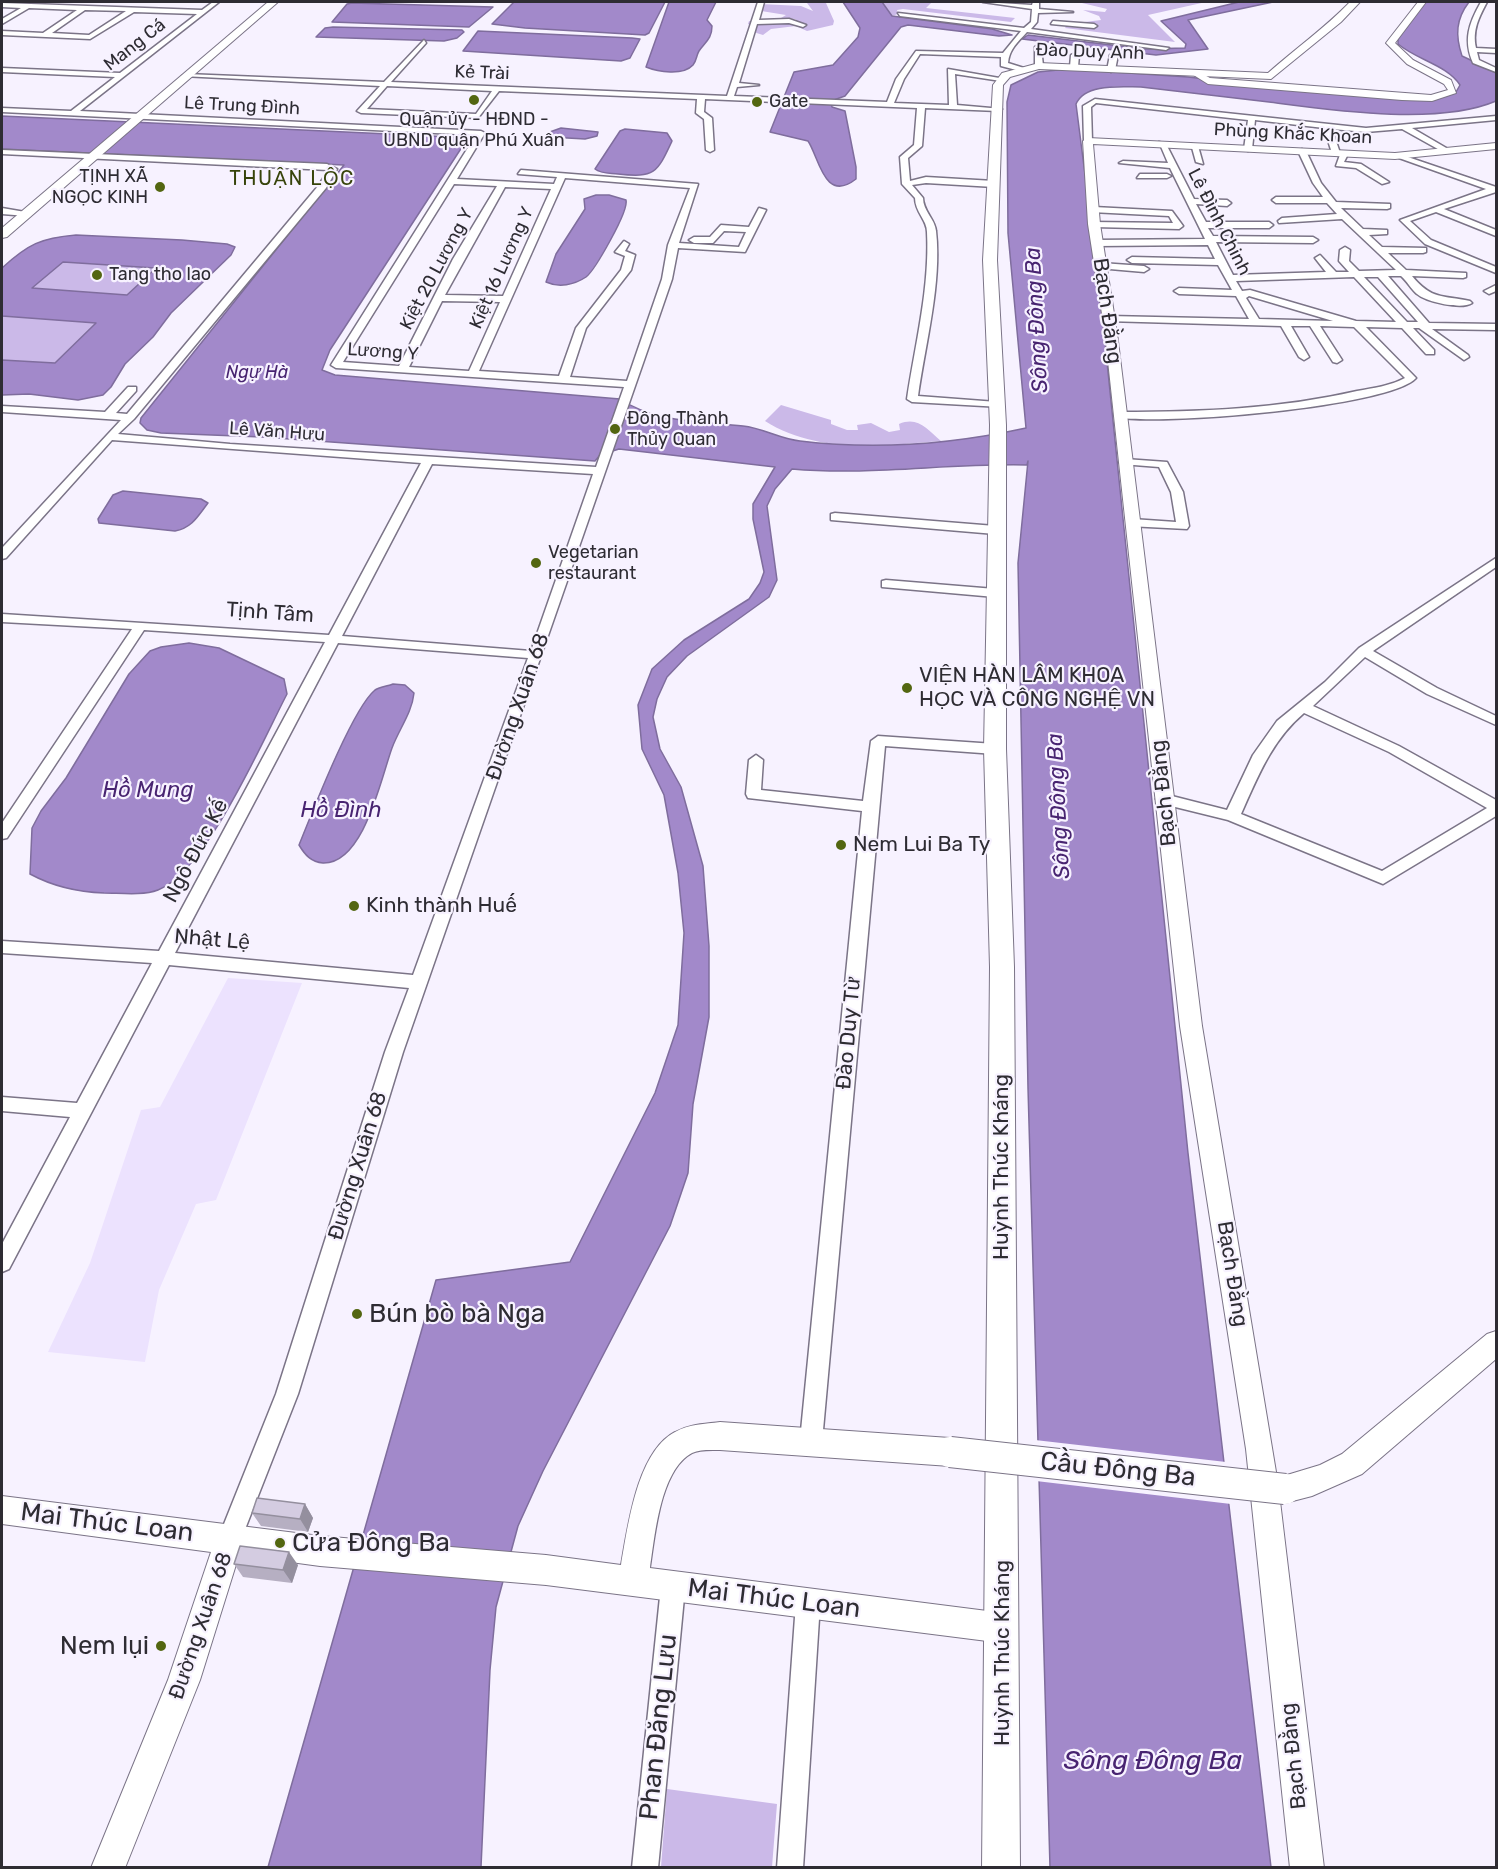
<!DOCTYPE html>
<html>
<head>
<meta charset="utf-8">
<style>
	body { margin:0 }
	#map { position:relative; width:1498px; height:1869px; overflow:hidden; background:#f7f2ff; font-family:Rubik,sans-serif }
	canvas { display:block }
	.frame { position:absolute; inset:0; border:3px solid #2e2c33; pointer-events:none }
</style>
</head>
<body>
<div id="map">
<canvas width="1498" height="1869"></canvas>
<div class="frame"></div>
</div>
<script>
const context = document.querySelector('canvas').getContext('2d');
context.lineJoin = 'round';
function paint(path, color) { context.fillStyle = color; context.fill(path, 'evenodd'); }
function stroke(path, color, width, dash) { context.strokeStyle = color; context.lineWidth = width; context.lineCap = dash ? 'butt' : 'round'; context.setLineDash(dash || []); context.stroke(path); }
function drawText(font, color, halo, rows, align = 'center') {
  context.font = font + ' Rubik,sans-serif'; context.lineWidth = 4.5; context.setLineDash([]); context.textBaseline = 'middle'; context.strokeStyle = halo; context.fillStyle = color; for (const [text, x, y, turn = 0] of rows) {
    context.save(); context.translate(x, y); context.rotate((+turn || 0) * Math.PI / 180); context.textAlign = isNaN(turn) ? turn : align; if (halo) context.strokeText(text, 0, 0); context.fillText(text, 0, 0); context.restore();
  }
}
const built = new Path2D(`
	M228 978 302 983 216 1200 196 1204 159 1290 145 1362 48 1352 90 1263 141 1110 160 1107Z`);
const green = new Path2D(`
	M811 2 826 3 834 21 833 25 807 31 796 26 771 29 763 35 750 31 752 26 748 24 749 21 798 22 795 19 781 18 786 15 755 10 760 4 801 6 813 11 807 3Z
	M882 2H932L926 8 1015 18 1011 22 903 9 897 10 898 14 892 16Z
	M1084 2H1206L1148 15 1175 42 1065 28 1068 24 1101 20 1099 16 1083 10 1105 12 1107 9 1082 3Z
	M62 262 155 268 128 295 32 288Z
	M2 316 97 323 55 363 2 360Z
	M781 405 831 420V424L847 430H858L857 425 871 423 889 432 900 430 899 424C918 416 927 429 941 441 882 446 817 454 765 421Z
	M667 1789 777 1804 772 1867H661Z`);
const water = new Path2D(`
	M514 2H665L649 33 645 35 525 28 492 24Z
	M669 2H716L707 20 712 26C712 39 705 42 699 51 696 56 697 60 693 65 683 76 658 72 646 67Z
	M843 2H882L892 16 992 29 1012 35 999 36 908 25 901 27 845 96 831 101 832 107 845 111 856 167V179C824 204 819 157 808 141L770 132 794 72 833 65 858 37 860 28Z
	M1239 2H1273L1188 20 1208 49 1156 55 1022 39 1028 35 1145 49 1185 48 1186 44 1161 21Z
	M1424 2H1469C1456 19 1455 35 1462 56L1496 72V101C1438 126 1331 110 1269 102 1226 97 1183 92 1141 87 1121 87 1085 83 1076 104L1099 284 1188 1153 1271 1867H1050L1028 1088 1018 563 1028 461 1027 465C948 463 871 476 792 469L775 489 767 506 777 580 769 597 687 656 667 677 657 699 653 717 660 749 681 787 703 866 709 946V1017L693 1104 688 1173 670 1226 543 1471 518 1526 496 1607 490 1670 481 1867H268L436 1280 570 1262 655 1093 678 1025 684 933 678 873 664 795 642 749 638 705 652 669 684 640 749 599 760 583 764 572 753 519V504L775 467 619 449 600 455 595 461 262 437 161 433 147 430 140 423 141 418 344 165 2 149V116L453 137 461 143 462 147 330 350 322 370 335 375 620 399C655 423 702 421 743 426 763 428 780 439 800 441 874 450 953 444 1026 428L1008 233 1007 102 1011 85 1038 72 1068 69 1188 77 1274 87 1439 96 1456 92 1460 85C1447 65 1417 60 1398 44V39Z
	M352 3 493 7 469 27 332 22 347 4Z
	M333 27 462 30 464 32 457 38 444 41 316 37 325 28Z
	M478 31 632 38 640 39 630 58 621 61 463 51Z
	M561 128 598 132 597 136 585 139 550 137 547 133Z
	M625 129 667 133 672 141C657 173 655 178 618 174 610 173 601 174 595 169L620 131Z
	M596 195H609L626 200C629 211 595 270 586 277 574 285 559 288 546 282L556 254 585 209 584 199Z
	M76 235 182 240 227 244 235 247 231 255 171 313 153 337 125 364 111 387 103 395 78 400 29 394 2 395V360L55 363 96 323 2 316V268C28 244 41 238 76 235ZM63 262 155 268V269L127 295 32 288Z
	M123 491 201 499 208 503C198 516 192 528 175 531L99 523 98 519 113 495Z
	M189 643 219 648 284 679 287 694C263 740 206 872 158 890 142 896 120 893 104 893 77 892 54 887 30 874L32 828 41 811 66 778 129 674 150 651 161 647Z
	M393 684 405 685 414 693C412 713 399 729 392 748 381 778 364 864 323 863 311 862 305 855 299 845 312 813 352 709 375 690 380 687 388 686 393 684Z`);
const pier = new Path2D(`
	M1035 1440 1226 1462 1231 1504 1036 1481Z`);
const minor = new Path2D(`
	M213 2H219L80 111 481 131 485 133 457 179 554 184 557 177 518 174 521 170 698 184 679 243 739 247 746 232 724 231 713 243H694L689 240 694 237H710L721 225 749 227 759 208 766 210 745 252 678 248 672 279 650 343 403 1052 298 1394 238 1547 230 1551 222 1547 218 1539 276 1394 385 1052 409 988 169 965 9 1269 2 1272V1244L70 1117 2 1111V1097L77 1103 152 963 2 953V941L159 951 325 642 144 630 7 838 2 839V823L132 629 2 622V614L329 635 421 463 112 440 6 558 2 559V548L121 420 2 412V406L105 412 128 387H136V391L116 413 127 414 319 185 328 170 2 154V150L327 164 337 169 326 188 134 419 118 434 230 444 596 467 624 387 336 368 331 365 476 135 2 112V108L71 111 115 77 2 72V68L120 73 197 14 134 12 90 39 2 35V31L43 33 77 10 29 8 2 24V19L21 8 2 7V3L202 10ZM85 10 126 11 89 35 52 33ZM565 178 690 188 668 245 662 279 627 381 570 377 586 328 631 270 635 255 625 251 629 244 624 241 615 252 625 256 621 270 576 328 559 376 479 371ZM454 184 497 186 453 259 399 366 343 362ZM505 187 551 189 503 296 445 295ZM442 301 500 302 469 371 409 367ZM432 464 593 474 531 651 342 636ZM338 643 528 658 413 975 175 953Z
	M758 2H764L759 20 789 19 806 25 803 27 789 23 757 24 739 83 759 85 737 87 734 96 887 102 896 79 916 51 1003 53 1021 31 900 16 898 13 1024 28 1031 22 1032 9 983 2 1032 5 1033 2H1039V9L1073 12 1038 13 1037 22 1031 29 1169 48 1166 50 1027 32C1018 42 1009 49 1008 63L1024 68V72L1001 66V57L920 54 904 79 894 103 949 105 948 69 1005 79 1001 81 955 74 957 105 1002 109 998 111 925 108 922 146 908 158 910 181 926 177 994 181 998 184 994 187 926 183 912 185 923 198C923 211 935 219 936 231 942 283 925 345 918 396L997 402 1002 405 1001 407 912 402 907 399C915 345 930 288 927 232 927 220 915 212 915 198L902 184 900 157 914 145 917 108 705 99 704 112 712 118 714 150 710 152 706 150 704 119 696 113 697 99 499 91 478 118 361 113 357 111 380 86 182 76 186 74 384 82 424 40 426 43 391 82 727 96ZM387 86 492 91 476 114 367 109Z
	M1481 2H1487C1479 17 1472 30 1476 48L1496 49V53L1477 52 1479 60 1496 68V72L1473 63C1463 40 1469 23 1481 2Z
	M1053 21 1094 24 1097 26 1094 28 1051 24Z
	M1038 45 1041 47 1043 66 1039 68 1035 66V47Z
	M1075 53 1079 55 1078 67 1074 69 1070 67 1071 55Z
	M1114 53 1118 55 1115 70 1111 72 1107 70 1110 55Z
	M1095 99 1366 128 1496 116V120L1412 128 1448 149 1445 153 1402 129 1366 132 1332 129 1340 153 1336 155 1332 153 1324 128 1255 120 1252 149 1248 151 1244 149 1248 120 1096 103 1091 107 1092 141 1088 143 1084 141 1083 106Z
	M1159 142 1166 144 1194 199 1227 200 1231 203 1227 206 1196 204 1206 222H1269L1273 225 1269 228H1208L1213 236 1313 237 1318 240 1313 243 1216 242 1233 275 1326 272 1315 258 1320 255 1336 272H1349L1339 261 1340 250 1345 247 1350 250 1349 261 1359 271 1396 270 1342 219 1279 223 1278 221 1282 218 1337 214 1327 203H1276L1272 200 1276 197H1323L1313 183 1298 151 1302 149 1306 151 1321 183 1336 202 1390 204V208L1387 209 1341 208 1363 229 1387 230V234L1369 235 1382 247 1426 248V252L1423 253H1388L1406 270 1466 273V277L1463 278 1412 276C1432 300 1442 295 1470 301L1472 303C1462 310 1426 302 1417 294 1411 289 1407 281 1401 276H1388L1429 323 1496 324V330L1432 329 1468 355 1469 357 1464 360 1419 328H1413L1434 350V354H1426L1402 328 1366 327 1416 378C1390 407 1158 426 1116 417V413L1120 412C1200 412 1279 409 1357 391 1373 388 1390 386 1405 378L1354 327 1320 326 1342 360 1337 363 1333 362 1310 326H1291L1309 357 1304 360 1299 357 1281 326 1106 321V317L1109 316 1249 319 1236 296 1179 294 1174 291 1179 288 1232 290 1218 265 1132 263 1127 260 1132 257 1215 259 1208 245 1097 246 1092 243 1097 240 1205 239 1170 168 1119 163 1123 161 1168 163ZM1354 277 1396 322 1356 321 1250 290 1242 291 1236 281ZM1364 277H1378L1418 322H1407ZM1249 296 1333 321 1259 319 1246 298Z
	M1191 144 1198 146 1203 164 1196 162Z
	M1341 152 1348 154 1344 162 1361 164 1389 182 1382 184 1356 168 1336 166Z
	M1399 154 1496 187V192L1444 209 1496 230V236L1436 212 1410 221 1431 240 1496 267V273L1425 244 1400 220 1486 189 1399 158Z
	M1140 174H1167L1171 176 1167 178H1137Z
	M1094 207 1172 211 1183 226 1179 229 1094 227 1091 226V222L1173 223 1169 216 1091 212 1090 210Z
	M2 208 31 213 27 216 2 214Z
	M1101 263 1144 266 1149 269 1144 272 1098 268 1096 266Z
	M1496 285V291L1489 294 1484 291Z
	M1125 459 1167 462 1183 492 1189 526 1187 529 1128 526V520L1132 519 1176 522 1171 492 1159 467 1121 464 1119 462Z
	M835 513 995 526 1001 530 995 534 831 520V514Z
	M1496 558V567L1373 651 1437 688 1496 716V725L1427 694 1365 657 1313 706 1399 746 1496 800V816L1383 884 1228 820 1159 803 1156 799 1159 795 1164 794 1227 810 1253 755 1277 721 1325 682 1359 648ZM1304 713 1389 752 1487 808 1382 871 1241 814C1258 776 1272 740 1304 713Z
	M886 580 995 589 1001 593 995 597 882 587V581Z
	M878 736 995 744 1002 749 995 754 885 746 822 1441 819 1449 811 1452 803 1449 800 1441 862 811 748 798 746 794 749 760 756 755 763 760 761 790 863 801 871 741Z
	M673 1575 681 1579 685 1587 658 1868H632L661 1587 665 1579Z
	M808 1591 816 1595 820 1603 803 1868H777L796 1603 800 1595Z`);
const tertiary = new Path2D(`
	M1418 2H1426L1395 43 1413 60 1451 80 1456 93 1432 101 1402 100 1208 84 1192 74 1197 71 1210 78 1431 95 1448 90 1444 84 1407 64 1386 43Z
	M1088 138 1395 153 1496 143V149L1395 159 1093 144 1100 224 1117 333 1202 1026 1277 1478 1320 1465 1342 1454 1487 1334 1496 1331V1359L1362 1474 1312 1496 1285 1503 1280 1501 1324 1868H1290L1246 1449 1180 1026 1105 333 1088 224 1083 141Z
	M720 1422 950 1438 960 1442 964 1452 960 1462 950 1466 720 1450C712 1450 700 1449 692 1453 660 1470 655 1536 650 1568L1003 1613 1014 1617 1018 1628 1014 1639 1003 1643 546 1585 320 1566 239 1555 200 1680 125 1868H91L168 1680 211 1552 2 1524V1496L320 1536 546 1555 621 1565C628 1526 637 1452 675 1432 689 1424 705 1424 720 1422Z`);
const secondary = new Path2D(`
	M268 2H278L7 237 2 238V228Z
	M1350 2H1360L1341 22 1271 79 1039 69 1010 77 1003 85 997 260 1006 425V749L1014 967 1020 1868H982L990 967 984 749 990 425 983 260 993 85 1002 73 1039 63 1268 73C1295 49 1325 28 1350 2Z`);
const tertiaryBridge = new Path2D(`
	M950 1452 1285 1489`);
const wall = new Path2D(`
	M305 1504 313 1518 308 1532 261 1526 252 1513Z
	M234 1564 298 1565 292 1583 243 1577Z`);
const shadedWall = new Path2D(`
	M305 1504 313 1518 308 1532 300 1519Z
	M289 1552 298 1565 292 1583 283 1570Z`);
const building = new Path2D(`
	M257 1498 305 1504 300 1519 252 1513Z
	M240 1546 289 1552 283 1570 234 1564Z`);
const markers = [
	[474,100,6,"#536611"],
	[757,102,6,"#536611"],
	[160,187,6,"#536611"],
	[97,275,6,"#536611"],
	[615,429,6,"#536611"],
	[536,563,6,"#536611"],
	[907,688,6,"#536611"],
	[841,845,6,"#536611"],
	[354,906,6,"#536611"],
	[357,1314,6,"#536611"],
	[280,1543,6,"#536611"],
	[161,1646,6,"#536611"]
];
const farStreetnames = [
	["Mang Cá",135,45,-38],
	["Đào Duy Anh",1090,52,2],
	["Kẻ Trài",482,73,2],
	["Lê Trung Đình",242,106,3],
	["Phùng Khắc Khoan",1293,134,3],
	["Lê Đình Chinh",1219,222,63],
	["Kiệt 16 Lương Y",502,268,-66],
	["Kiệt 20 Lương Y",437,269,-62],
	["Lương Y",383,352,4],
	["Lê Văn Hưu",277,432,4]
];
const farPoinames = [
	["Gate",769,102],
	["Quận ủy - HĐND -",474,120,"center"],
	["UBND quận Phú Xuân",474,141,"center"],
	["TỊNH XÃ",148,177,"right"],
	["NGỌC KINH",148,198,"right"],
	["Tang tho lao",109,275],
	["Đông Thành",627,419],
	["Thủy Quan",627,440],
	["Vegetarian",548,553],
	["restaurant",548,574]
];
const farWaternames = [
	["Ngự Hà",257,373]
];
const farQuarternames = [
	["THUẬN LỘC",292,179]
];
const streetNames = [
	["Bạch Đằng",1107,311,82],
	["Tịnh Tâm",270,613,4],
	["Đường Xuân 68",518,707,-71],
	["Bạch Đằng",1164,793,-96],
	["Ngô Đức Kế",196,851,-62],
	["Nhật Lệ",212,940,5],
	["Đào Duy Từ",849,1033,-85],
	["Đường Xuân 68",358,1166,-73],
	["Huỳnh Thúc Kháng",1002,1167,-90],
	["Bạch Đằng",1232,1274,81],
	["Đường Xuân 68",201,1626,-71],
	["Huỳnh Thúc Kháng",1003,1653,-90],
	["Bạch Đằng",1294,1756,-96]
];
const poiNames = [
	["VIỆN HÀN LÂM KHOA",919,676],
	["HỌC VÀ CÔNG NGHỆ VN",919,700],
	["Nem Lui Ba Ty",853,845],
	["Kinh thành Huế",366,906]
];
const waterNames = [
	["Sông Đông Ba",1037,320,-93],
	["Hồ Mung",148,791],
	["Sông Đông Ba",1059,806,-93],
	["Hồ Đình",341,811]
];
const nearPoinames = [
	["Bún bò bà Nga",369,1314],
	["Cửa Đông Ba",292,1543],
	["Nem lụi",149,1646,"right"]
];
const nearStreetnames = [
	["Cầu Đông Ba",1118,1470,6],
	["Mai Thúc Loan",107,1523,7],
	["Mai Thúc Loan",774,1599,7],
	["Phan Đăng Lưu",659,1727,-84]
];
const nearWaternames = [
	["Sông Đông Ba",1153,1761]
];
paint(built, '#ece2fe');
paint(green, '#cbb9e8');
paint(water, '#a289ca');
stroke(water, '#7f6d9d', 1.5);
paint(pier, '#f7f2ff');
stroke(minor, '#7b7487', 3);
stroke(tertiary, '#7b7487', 2);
stroke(secondary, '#7b7487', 2);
paint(minor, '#fff');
paint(tertiary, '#fff');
paint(secondary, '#fff');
stroke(tertiaryBridge, '#7b7487', 32, []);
stroke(tertiaryBridge, '#fff', 30);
paint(wall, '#b6afc2');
paint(shadedWall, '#948f9e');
paint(building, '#d4cce1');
stroke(building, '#948f9e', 1.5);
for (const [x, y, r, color] of markers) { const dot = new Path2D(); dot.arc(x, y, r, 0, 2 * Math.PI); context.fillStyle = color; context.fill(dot); stroke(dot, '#f7f2ff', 2); }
drawText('18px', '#2e2c33', '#f7f2ff', farStreetnames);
drawText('18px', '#2e2c33', '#f7f2ff', farPoinames, 'left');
drawText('italic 18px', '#482471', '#f7f2ff', farWaternames);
context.letterSpacing = '1.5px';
drawText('20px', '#37440b', '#f7f2ff', farQuarternames);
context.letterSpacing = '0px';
drawText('21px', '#2e2c33', '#f7f2ff', streetNames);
drawText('21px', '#2e2c33', '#f7f2ff', poiNames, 'left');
drawText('italic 22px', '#482471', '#f7f2ff', waterNames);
drawText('26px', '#2e2c33', '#f7f2ff', nearPoinames, 'left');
drawText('26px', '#2e2c33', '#f7f2ff', nearStreetnames);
drawText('italic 27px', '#482471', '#f7f2ff', nearWaternames);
</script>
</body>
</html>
